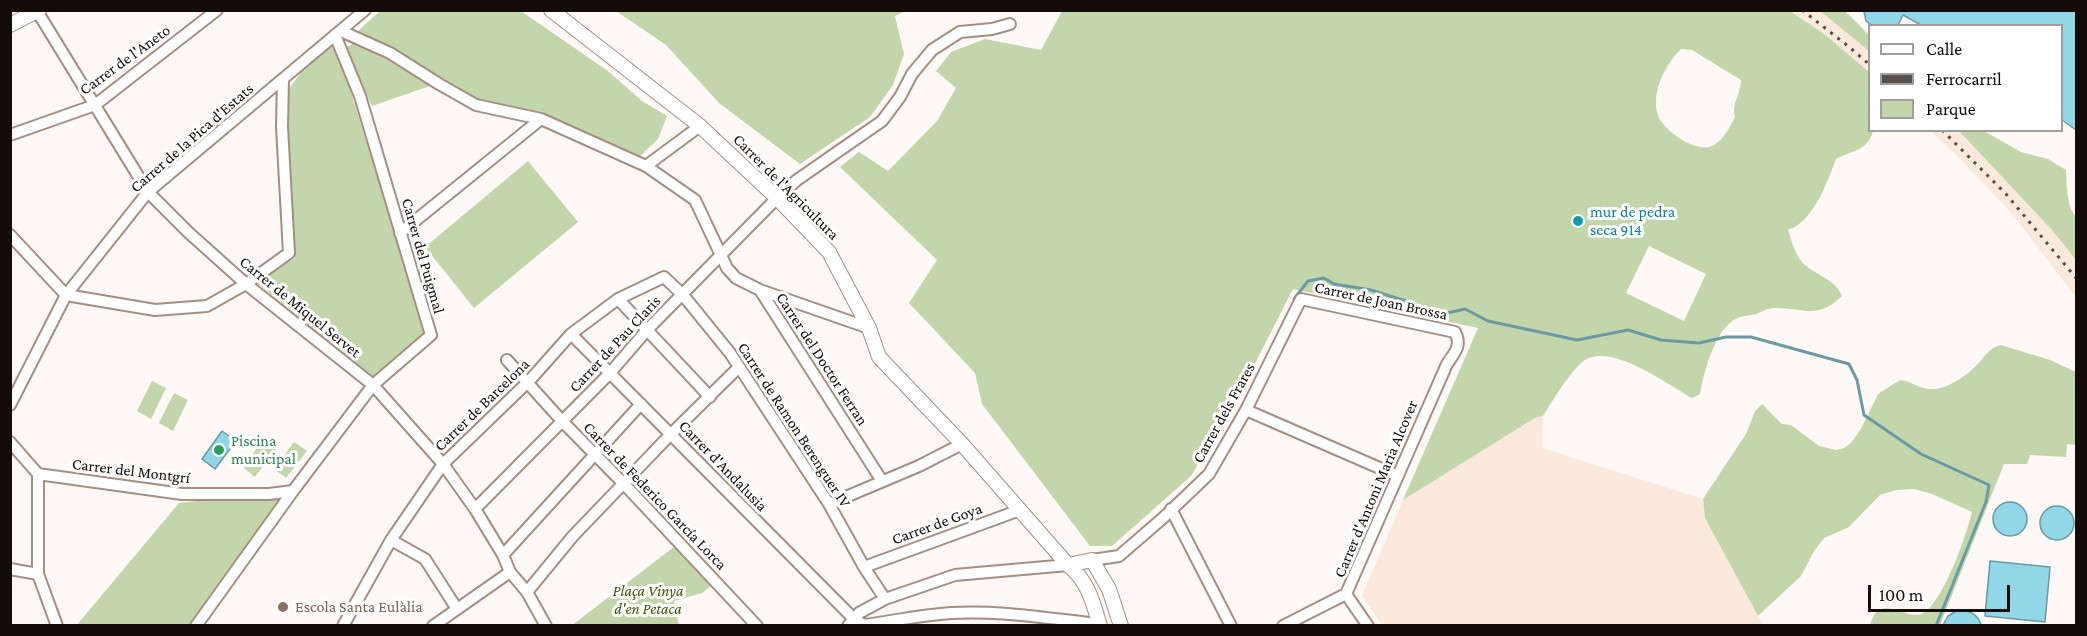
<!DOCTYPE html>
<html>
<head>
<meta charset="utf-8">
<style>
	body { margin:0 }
	#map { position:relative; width:2087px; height:636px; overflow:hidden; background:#fef9f6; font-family:"Crimson Pro",serif }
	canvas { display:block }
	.frame { position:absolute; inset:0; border:12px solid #140c08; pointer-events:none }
	.legend { position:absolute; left:1868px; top:24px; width:195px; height:108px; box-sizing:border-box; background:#fff; border:2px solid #a19e9c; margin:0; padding:8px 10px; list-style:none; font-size:18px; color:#140c08 }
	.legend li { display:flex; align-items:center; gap:12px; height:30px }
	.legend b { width:30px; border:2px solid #a19e9c }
	.scale { position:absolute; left:1868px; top:585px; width:142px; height:27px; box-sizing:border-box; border:3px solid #140c08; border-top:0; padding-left:8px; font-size:18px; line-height:21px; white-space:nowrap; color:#140c08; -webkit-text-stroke:4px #fff; paint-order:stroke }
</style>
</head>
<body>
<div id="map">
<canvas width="2087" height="636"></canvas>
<div class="frame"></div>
<ul class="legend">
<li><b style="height:8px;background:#fff"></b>Calle</li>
<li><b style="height:8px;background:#564f4b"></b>Ferrocarril</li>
<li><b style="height:16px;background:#c3d5ab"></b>Parque</li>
</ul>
<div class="scale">100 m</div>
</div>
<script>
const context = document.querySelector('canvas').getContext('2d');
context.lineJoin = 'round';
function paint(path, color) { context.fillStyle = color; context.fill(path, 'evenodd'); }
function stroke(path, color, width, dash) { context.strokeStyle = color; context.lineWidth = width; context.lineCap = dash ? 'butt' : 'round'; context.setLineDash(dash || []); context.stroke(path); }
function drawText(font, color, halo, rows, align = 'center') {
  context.font = font + ' "Crimson Pro",serif'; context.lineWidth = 6; context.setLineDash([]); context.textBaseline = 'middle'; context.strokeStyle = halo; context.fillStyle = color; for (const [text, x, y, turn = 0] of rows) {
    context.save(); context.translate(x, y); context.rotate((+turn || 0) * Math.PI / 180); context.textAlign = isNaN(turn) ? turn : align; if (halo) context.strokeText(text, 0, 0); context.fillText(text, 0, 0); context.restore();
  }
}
const built = new Path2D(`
	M1790 11H1820L1869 51V72L1823 33Z
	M1931 131H1959L2052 230 2076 260V298L2015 217 1963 162Z
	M1543 416 1542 448 1703 499 1705 518 1763 625H1382L1362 596 1403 500 1535 418Z`);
const green = new Path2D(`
	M380 11H521L608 71 642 101 667 116 658 139 640 156 543 115 477 101 450 83 358 31Z
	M616 11H905L895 16 904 54 893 85 870 117 800 164 719 103 666 45Z
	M1062 11H1790L1823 33 1869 72 1870 130 1873 131C1869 150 1851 151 1836 159 1827 183 1813 222 1788 230 1791 239 1794 250 1799 258 1810 275 1834 276 1842 296 1816 321 1804 307 1773 308 1765 309 1762 312 1756 314 1750 316 1743 315 1738 318 1715 327 1704 372 1700 394L1692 398C1668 385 1613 343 1585 360 1572 368 1552 402 1543 416L1535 418 1403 500 1478 328 1293 289 1237 399 1191 476 1112 546H1090L982 404 975 373 909 303 937 260 840 167 859 152 888 171 937 121 956 88 936 71 951 52 985 39 1041 50ZM1681 49 1692 50 1741 80C1741 94 1731 104 1735 117 1729 128 1723 141 1712 146 1696 154 1660 129 1657 112 1652 90 1666 64 1681 49ZM1649 246 1706 274 1684 321 1626 293Z
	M1820 11H1845L1869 35V51Z
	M358 41 430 86 372 106 345 48Z
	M331 44 336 45 427 334 378 375 372 377 257 283 295 258 286 92 303 70Z
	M1959 131H1984L2021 152 2048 159 2066 170C2067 185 2066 205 2076 217V260L2052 230Z
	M528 161 578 222 474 308 425 247Z
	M2001 345 2050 360 2076 372V445L2067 444 2066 457 2030 455 2027 464H2004L1940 625H1870C1879 591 1904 620 1921 614 1942 607 1967 533 1972 512L1932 494 1914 489 1896 490 1880 495 1849 527 1824 538 1814 551 1801 576 1758 616 1705 518 1703 499 1746 434 1755 411 1762 404 1782 424 1791 425 1819 446 1836 450 1844 448 1851 443 1861 429 1878 394 1900 380C1911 381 1920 389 1931 389 1946 390 1966 376 1976 366 1984 358 1989 347 2001 345Z
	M152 381 166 388 151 419 137 411Z
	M174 393 188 400 173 431 159 423Z
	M263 440 276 449 255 477 243 467Z
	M294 442 307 451 286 478 274 469Z
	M293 491 196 625 76 626 179 503Z
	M679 543 712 585 702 593 674 601 679 625 571 626Z`);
const water = new Path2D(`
	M1864 11H2076V130L2062 120V26L1921 25 1903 15 1898 25H1871L1866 21Z
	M222 431 236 441 215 469 202 459Z
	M1993 519a17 17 0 1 1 34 0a17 17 0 1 1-34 0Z
	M2040 523a17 17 0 1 1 34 0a17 17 0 1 1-34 0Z
	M1990 561 2050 567 2045 622 1985 616Z
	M1958 610C1969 610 1978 614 1981 625H1943L1948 616Z`);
const stream = new Path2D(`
	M1294 299 1308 281 1324 278 1334 284 1371 290 1412 303 1432 313 1443 314 1465 309 1488 321 1577 340 1628 330 1661 340 1699 343 1726 337H1751L1849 364 1857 380 1864 415 1921 454 1989 485 1986 502 1936 626`);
const minor = new Path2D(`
	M37 11 148 192 188 232 246 284 373 385 443 464 475 509 503 555 510 572 527 592 546 626
	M341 31 390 53 439 84 476 105 541 119 646 166 695 200 727 268 736 278 760 290 882 481
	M10 135 95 105 217 10
	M646 166 700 126
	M400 233 541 119
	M10 235 66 295 155 310 207 306 246 284 289 253 282 127 283 79
	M760 290 869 328
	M618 299 710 397
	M571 334 854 619 864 625C893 621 922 615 951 613 1001 610 1051 619 1100 624
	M507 360 562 421 624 484 757 626
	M10 405 66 295 148 192 365 10
	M1246 410 1398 476
	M10 442 38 474V574L57 626
	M38 474 182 494H269L293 491
	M829 504 919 466 962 444
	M475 509 610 373 647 330 777 198 797 180 882 121 900 97 912 74 932 50 960 32 992 29 1010 24
	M1171 509 1231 626
	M391 540 425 559 457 609
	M503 555 641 404
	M1092 560 1119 556 1163 518 1209 474 1246 410 1301 299 1455 332C1462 346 1455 352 1447 364L1346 594 1283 626
	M864 567 1020 510
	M10 569 38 574
	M527 592 573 536 670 435 739 367
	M1346 594 1368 626
	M196 626 293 491 373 385 431 335 360 96 335 35
	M343 626 391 540 443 464 530 380 571 334 618 299 664 277 683 295 730 353 829 504 864 567 885 599
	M433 626 510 572
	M848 626 859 613 885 599 955 575 1068 565`);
const tertiary = new Path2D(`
	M551 10 700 126 777 198 829 252 869 328 879 357 962 444 1068 565C1088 581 1093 602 1100 626
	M10 25 39 10
	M1068 565 1092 560 1109 589 1121 626`);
const rail = new Path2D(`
	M1802 10 1848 46 1870 65
	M1942 130 2006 194 2076 278`);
const markers = [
	[1578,221,6,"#0f9aa8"],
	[219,450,6,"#2e9e5b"],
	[283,607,6,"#8d6e63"]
];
const streetNames = [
	["Carrer de l'Aneto",125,60,-36],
	["Carrer de la Pica d'Estats",192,138,-41],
	["Carrer de l'Agricultura",786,187,45],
	["Carrer del Puigmal",423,256,74],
	["Carrer de Joan Brossa",1381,301,12],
	["Carrer de Miquel Servet",300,307,39],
	["Carrer de Pau Claris",615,344,-47],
	["Carrer del Doctor Ferran",822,359,57],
	["Carrer de Barcelona",482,405,-44],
	["Carrer dels Frares",1224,413,-61],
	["Carrer de Ramon Berenguer IV",794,425,57],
	["Carrer d'Andalusia",723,466,46],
	["Carrer del Montgrí",131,471,7],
	["Carrer d'Antoni Maria Alcover",1376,489,-67],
	["Carrer de Federico García Lorca",655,496,46],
	["Carrer de Goya",937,524,-20]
];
const cultureNames = [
	["mur de pedra",1590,212],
	["seca 914",1590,230]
];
const leisureNames = [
	["Piscina",231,441],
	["municipal",231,459]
];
const parkNames = [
	["Plaça Vinya",648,591],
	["d'en Petaca",648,609]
];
const educationNames = [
	["Escola Santa Eulàlia",295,607]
];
paint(built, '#fce9dd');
paint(green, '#c3d5ab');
paint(water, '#92d7e7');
stroke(water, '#6c9aa4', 1.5);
stroke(stream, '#6c9aa4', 3);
stroke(minor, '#a68f82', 14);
stroke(tertiary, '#a68f82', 16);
stroke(minor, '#fff', 10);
stroke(tertiary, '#fff', 14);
stroke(rail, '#564f4b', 3, [3, 6]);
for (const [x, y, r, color] of markers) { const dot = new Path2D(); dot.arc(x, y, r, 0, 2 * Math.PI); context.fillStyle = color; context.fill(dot); stroke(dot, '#fff', 2); }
drawText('16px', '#140c08', '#fff', streetNames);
drawText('16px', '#0d838f', '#fff', cultureNames, 'left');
drawText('16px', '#27864d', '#fff', leisureNames, 'left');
drawText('italic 16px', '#40580a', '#fff', parkNames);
drawText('16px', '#785e54', '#fff', educationNames, 'left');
</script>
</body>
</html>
